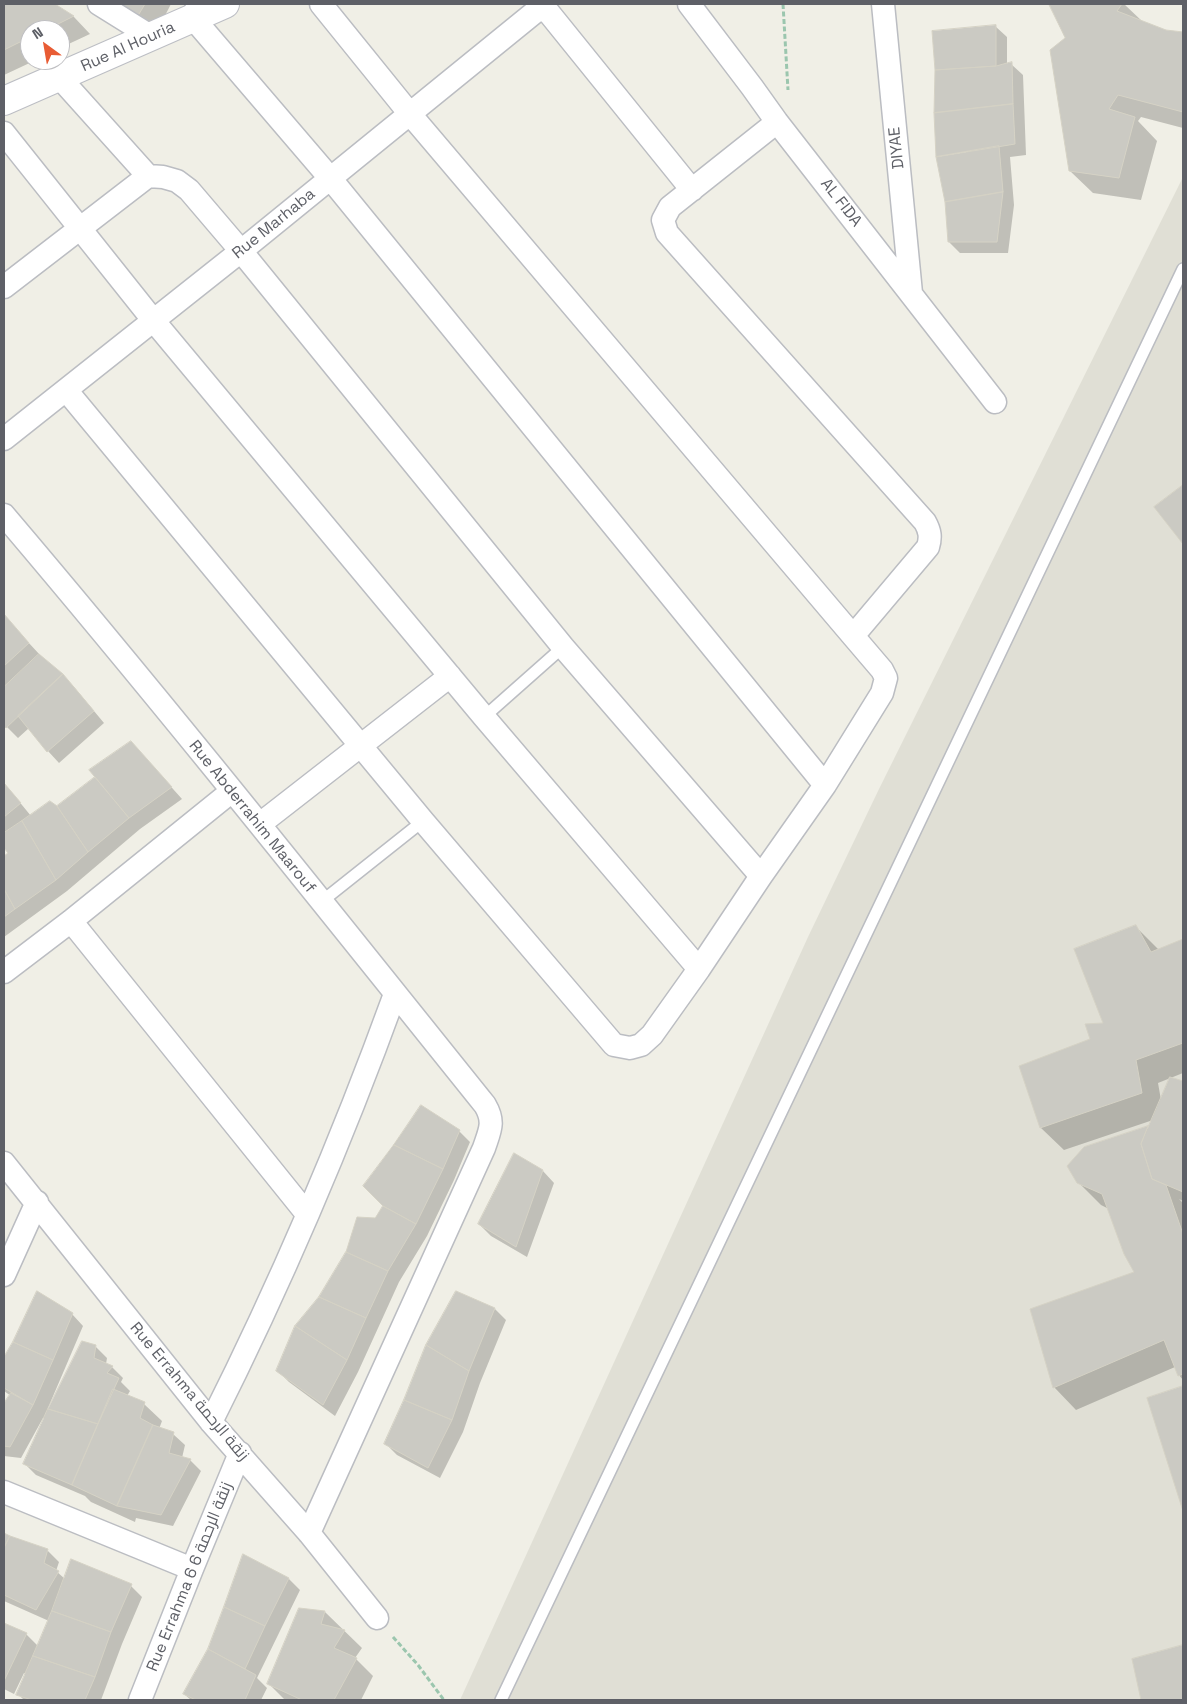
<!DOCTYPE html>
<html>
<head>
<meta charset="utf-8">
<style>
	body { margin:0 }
	#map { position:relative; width:1187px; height:1704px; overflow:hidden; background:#f0efe6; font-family:"Space Grotesk",sans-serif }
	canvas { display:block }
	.frame { position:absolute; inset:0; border:5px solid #5e6067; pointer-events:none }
	.north { position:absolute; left:20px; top:20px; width:50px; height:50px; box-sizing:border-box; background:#fff; border:1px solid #bfbfc2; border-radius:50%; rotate:328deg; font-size:14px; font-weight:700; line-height:20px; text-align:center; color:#5e6067 }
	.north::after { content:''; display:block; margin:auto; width:18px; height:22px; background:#e85c34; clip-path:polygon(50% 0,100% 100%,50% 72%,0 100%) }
</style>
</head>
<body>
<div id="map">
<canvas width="1187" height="1704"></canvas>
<div class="frame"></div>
<div class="north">N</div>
</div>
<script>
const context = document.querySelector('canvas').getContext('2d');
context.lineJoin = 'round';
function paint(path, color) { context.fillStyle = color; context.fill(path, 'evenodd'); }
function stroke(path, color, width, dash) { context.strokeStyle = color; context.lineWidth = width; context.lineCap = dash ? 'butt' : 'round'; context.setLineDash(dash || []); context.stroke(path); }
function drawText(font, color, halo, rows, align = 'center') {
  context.font = font + ' "Space Grotesk",Cairo,sans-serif'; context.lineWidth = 4.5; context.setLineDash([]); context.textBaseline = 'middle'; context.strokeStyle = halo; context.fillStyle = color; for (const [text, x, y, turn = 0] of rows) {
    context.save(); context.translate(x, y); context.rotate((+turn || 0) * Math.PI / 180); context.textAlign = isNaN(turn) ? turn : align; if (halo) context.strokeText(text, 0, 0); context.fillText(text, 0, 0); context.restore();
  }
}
const education = new Path2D(`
	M1183 177V1700H460L808 937 879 789Z`);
const shadow = new Path2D(`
	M4 4H53L74 17 90 34 60 48V30H30V60H36L4 75Z
	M107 4H171L157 31Z
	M1050 4H1124L1143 22 1166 31 1183 34V128L1141 117 1138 121 1157 141 1141 200 1093 193 1070 171 1067 39Z
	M995 26 1007 37V65L1011 64 1023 75 1026 155 1010 157 1014 205 1008 253H960L949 242Z
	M1183 487V542L1156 507Z
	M4 616 40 655 74 687 104 723 59 763 48 751 29 728 18 738 4 724Z
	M131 742 182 799 140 829 67 891 4 937V857L9 853 4 846V783L31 816 57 808 96 777Z
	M1135 926 1159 950 1183 940V1073L1158 1083 1161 1100 1171 1078 1183 1082V1201L1179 1199 1183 1203V1380L1179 1375 1175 1367 1076 1410 1054 1387 1135 1273 1109 1209 1101 1205 1078 1182 1085 1148 1149 1128 1153 1120 1064 1150 1041 1128 1020 1067 1091 1040 1105 1024Z
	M421 1107 459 1131 470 1142 454 1180 427 1236 399 1282 358 1372 335 1416 289 1382 278 1371 320 1298 385 1206 364 1186Z
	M515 1155 543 1171 554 1183 527 1257 491 1236 479 1224Z
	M495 1309 506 1320 480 1383 463 1432 440 1478 397 1455 386 1444Z
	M72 1314 83 1326 48 1408 50 1409 95 1346 107 1358 106 1364 112 1367 123 1378 121 1382 130 1391 127 1396 144 1404 162 1421 159 1429 173 1434 185 1445 182 1458 190 1460 201 1471 173 1526 136 1518 135 1522 91 1502 85 1496 36 1475 25 1464 45 1419 43 1418 21 1458 4 1456V1405L11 1396 4 1391V1359L14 1343Z
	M1183 1387V1507L1148 1398Z
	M4 1534 47 1550 59 1562 56 1571 65 1579 131 1586 142 1597 122 1644 101 1700H24L18 1694 26 1674 24 1673 14 1694 4 1689V1625L26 1634 38 1646 49 1621 4 1601Z
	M243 1556 289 1579 300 1590 257 1678 267 1688 261 1700H191L184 1694 209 1650Z
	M325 1612 362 1648 355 1658 373 1676 361 1700H285L268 1683Z
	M1183 1647V1700H1142L1134 1660Z`);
const building = new Path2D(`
	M4 4H55L74 16 46 30H30V37L4 50Z
	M120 4H145L139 14Z
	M1049 4H1122L1117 11 1166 30 1183 32V112L1118 95 1109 109 1135 117 1119 178 1069 171 1050 50 1065 38Z
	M996 25V66L935 70 932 31Z
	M1012 62 1013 104 934 113 935 70 996 66Z
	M1013 104 1015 144 936 157 934 113Z
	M999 146 1003 192 945 202 936 157Z
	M1003 192 997 242H948L945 202Z
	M1183 485V544L1154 507Z
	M4 614 29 643 4 666Z
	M39 654 63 674 6 728 4 726V687Z
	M63 674 94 711 47 752 18 716Z
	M131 741 172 787 129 818 89 770Z
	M95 777 129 818 88 852 57 806Z
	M4 783 21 803 4 817Z
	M50 801 57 806 88 852 56 880 22 821Z
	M22 821 56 880 15 909 4 889V856L8 853 4 848V833Z
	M4 889 15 909 4 917Z
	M1136 925 1151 952 1183 939V1043L1136 1060 1142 1093 1040 1128 1019 1066 1090 1039 1085 1024 1103 1023 1074 949Z
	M1170 1077 1183 1081V1192L1152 1179 1141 1144Z
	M421 1105 460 1130 443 1169 394 1145Z
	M1148 1126 1141 1144 1152 1179 1166 1185 1183 1234V1374L1178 1376 1164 1340 1053 1388 1030 1309 1134 1272 1124 1254 1102 1194 1077 1183 1067 1166 1084 1147Z
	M394 1145 443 1169 416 1224 383 1206 363 1186Z
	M514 1153 543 1170 516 1247 478 1224Z
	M383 1206 416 1224 388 1271 346 1252 357 1217 375 1218Z
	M346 1252 388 1271 366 1318 319 1297Z
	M37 1291 73 1313 53 1360 13 1342Z
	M456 1291 495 1308 469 1371 426 1345Z
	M319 1297 366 1318 347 1360 295 1326Z
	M295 1326 347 1360 323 1405 276 1371Z
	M82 1341 96 1345 94 1358 113 1366 107 1373 119 1378 98 1424 48 1409Z
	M13 1342 53 1360 33 1405 4 1388V1357Z
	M426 1345 469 1371 452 1420 404 1400Z
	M1183 1386V1511L1147 1398Z
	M113 1389 145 1402 140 1418 153 1425 117 1506 72 1485Z
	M11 1393 33 1405 10 1447 4 1446V1403Z
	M404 1400 452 1420 428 1468 384 1444Z
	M48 1409 98 1424 72 1485 23 1464Z
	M153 1425 174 1432 169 1453 191 1459 161 1515 117 1506Z
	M4 1533 10 1536 4 1548Z
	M10 1536 48 1549 44 1563 59 1571 36 1610 4 1595V1548Z
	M243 1554 289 1578 265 1626 224 1607Z
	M71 1559 132 1584 111 1632 52 1611Z
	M224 1607 265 1626 245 1669 208 1649Z
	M299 1608 325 1611 321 1624 345 1630 334 1648 357 1658 334 1700H302L267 1684Z
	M52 1611 111 1632 95 1677 33 1656Z
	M4 1623 27 1633 4 1681Z
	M1183 1645V1700H1141L1132 1659Z
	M208 1649 256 1675 245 1700H196L183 1694Z
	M33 1656 95 1677 85 1700H32L16 1695Z`);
const path = new Path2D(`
	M783 4 788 90
	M393 1637 418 1665 444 1700`);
const lane = new Path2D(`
	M484 717 563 647
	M321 902 423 821
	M501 1700 1183 269`);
const street = new Path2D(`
	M99 4 152 37
	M198 4 193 18 330 178 825 785
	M689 4 752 87 777 122 995 402
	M883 4 911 293
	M60 78 148 176
	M777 122 670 207 663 220 667 233 925 522C930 531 931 537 928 547L853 636
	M4 133 153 320 484 717 699 969
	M4 287 148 176 163 177 177 181 189 190 241 251 563 647 761 876
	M66 390 423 821 614 1045 630 1048 641 1045 652 1035 699 969 761 876 825 785 882 693 886 678 882 670 853 636 410 114 321 4
	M4 439 241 251 535 12 543 9 549 13 692 190
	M4 515C168 708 326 907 485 1105 495 1122 490 1130 484 1148L309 1533
	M260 824 450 676
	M71 921 307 1214
	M4 972 71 921 232 791
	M4 1163 211 1422 309 1533 377 1618
	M4 1275 37 1202
	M211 1422C281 1283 342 1140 395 994
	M4 1492 192 1569
	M140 1700 192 1569 240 1453`);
const secondary = new Path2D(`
	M4 101 225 4`);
const streetNames = [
	["Rue Al Houria",128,47,-24],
	["DIYAE",897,148,-96],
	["AL FIDA",841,203,52],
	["Rue Marhaba",274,224,-39],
	["Rue Abderrahim Maarouf",252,817,51],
	["Rue Errahma زنقة الرحمة",189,1392,50],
	["Rue Errahma 6 6 زنقة الرحمة",190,1577,-68]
];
paint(education, '#e0dfd5');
paint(shadow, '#0003');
paint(building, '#cbcac3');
stroke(building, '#d5d2c5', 1);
stroke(lane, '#bbbdc2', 14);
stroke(street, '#bbbdc2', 25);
stroke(secondary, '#bcbec4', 30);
stroke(path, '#9bc6ae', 3, [5, 2.5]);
stroke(lane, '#fff', 11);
stroke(street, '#fff', 22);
stroke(secondary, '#fff', 28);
drawText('16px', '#5e6067', '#fff', streetNames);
</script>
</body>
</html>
